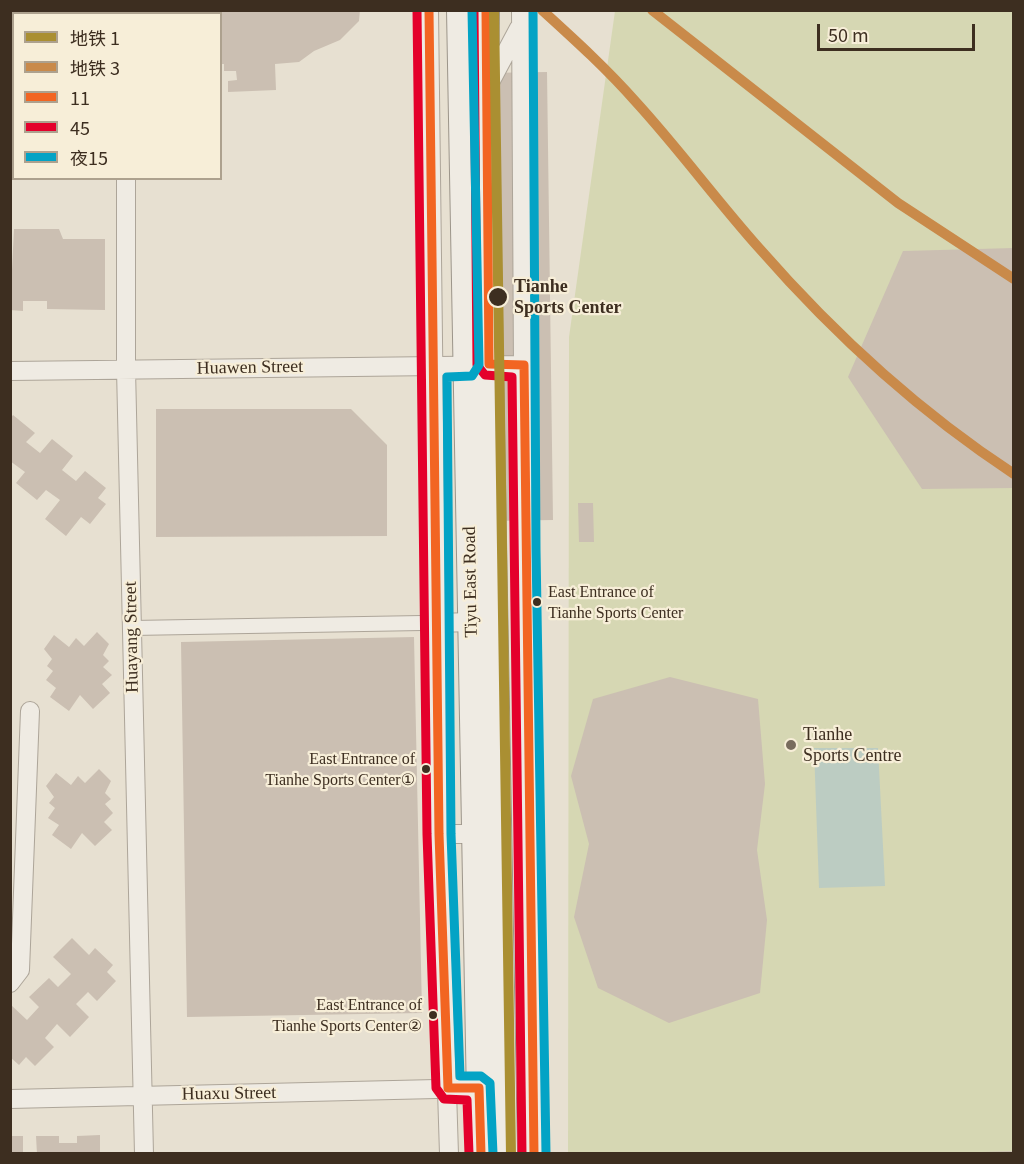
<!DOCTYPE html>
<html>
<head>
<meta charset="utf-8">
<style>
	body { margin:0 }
	#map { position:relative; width:1024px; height:1164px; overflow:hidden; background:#e7e0d1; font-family:Georgia,"Noto Sans SC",serif }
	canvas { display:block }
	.frame { position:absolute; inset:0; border:12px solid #3d2e20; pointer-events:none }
	.legend { position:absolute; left:12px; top:12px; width:210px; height:168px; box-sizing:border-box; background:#f7eed8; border:2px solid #ada18e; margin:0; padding:8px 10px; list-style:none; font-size:18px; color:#3d2e20 }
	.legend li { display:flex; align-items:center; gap:12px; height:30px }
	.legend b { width:30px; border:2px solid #ada18e }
	.scale { position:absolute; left:817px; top:24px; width:158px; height:27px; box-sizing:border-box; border:3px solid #3d2e20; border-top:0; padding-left:8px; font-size:18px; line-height:21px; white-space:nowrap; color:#3d2e20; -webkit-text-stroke:4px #f7eed8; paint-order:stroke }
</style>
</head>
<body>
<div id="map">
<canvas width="1024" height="1164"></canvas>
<div class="frame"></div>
<ul class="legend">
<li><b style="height:8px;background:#aa8f32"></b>地铁 1</li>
<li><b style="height:8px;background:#c98a4a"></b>地铁 3</li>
<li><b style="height:8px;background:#f26522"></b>11</li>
<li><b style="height:8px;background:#e4002b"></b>45</li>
<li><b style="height:8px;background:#03a3c5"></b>夜15</li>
</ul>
<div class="scale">50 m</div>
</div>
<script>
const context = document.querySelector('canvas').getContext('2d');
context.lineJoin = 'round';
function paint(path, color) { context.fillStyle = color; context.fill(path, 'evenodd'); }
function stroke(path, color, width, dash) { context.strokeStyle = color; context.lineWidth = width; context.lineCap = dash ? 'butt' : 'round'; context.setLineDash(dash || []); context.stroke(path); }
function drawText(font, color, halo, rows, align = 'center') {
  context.font = font + ' Georgia,serif'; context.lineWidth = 4.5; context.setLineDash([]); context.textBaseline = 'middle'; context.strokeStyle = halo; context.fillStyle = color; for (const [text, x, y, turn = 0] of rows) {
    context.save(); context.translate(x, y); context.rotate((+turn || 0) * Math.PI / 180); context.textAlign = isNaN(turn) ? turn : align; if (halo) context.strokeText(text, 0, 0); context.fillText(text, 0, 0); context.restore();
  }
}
const green = new Path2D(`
	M615 11H1013V1153H568L569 337Z`);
const water = new Path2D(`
	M814 748H878L885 886 819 888Z`);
const building = new Path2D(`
	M10 10H96V14H14V24H10Z
	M166 10H360L359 21 340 40 314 51 299 62 275 64 276 90 228 92V81L237 80 236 71H224V64H220V14H166Z
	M547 72 553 520 492 521 486 73Z
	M14 229H59L63 239H105V310L47 309V301H23V311L10 310Z
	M1014 248V488L922 489 848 377 903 251Z
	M156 409H351L387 445V536L156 537Z
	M13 415 35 433 26 442 40 453 52 439 73 456 62 470 76 481 85 471 106 488 98 498 106 504 90 524 81 517 66 536 45 519 60 500 46 490 37 500 16 483 25 472 10 461V419Z
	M578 503H593L594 542H579Z
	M97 632 109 644 103 655 109 661 103 667 112 675 102 684 110 693 93 709 80 695 69 711 50 697 56 688 46 680 53 671 47 666 52 659 44 649 54 635 69 647 76 638 84 646Z
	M414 637 422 1013 187 1017 181 642Z
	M670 677 758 699 765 784 757 850 767 920 760 993 669 1023 598 988 574 917 589 844 571 776 593 699Z
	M99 769 111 781 105 793 111 799 105 804 113 813 104 822 112 830 95 846 82 833 71 849 52 835 59 825 48 818 55 808 49 803 54 797 46 786 56 773 71 785 78 776 85 783Z
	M72 938 89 955 95 948 113 965 107 972 116 981 97 1001 88 992 76 1004 89 1017 70 1037 57 1024 45 1038 54 1047 35 1066 26 1057 19 1065 10 1057V1004L27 1020 39 1007 29 997 49 978 58 987 71 974 53 957Z
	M100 1135V1154H37L36 1136H59V1143H77V1136Z
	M10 1136H23V1154H10Z
	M1014 1151V1154H982V1152Z`);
const pedestrian = new Path2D(`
	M132 628 422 623`);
const minor = new Path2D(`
	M429 10 439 834 449 1154
	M521 10 524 550 534 1154
	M127 14V10
	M487 88 519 28
	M126 178V369L144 1154
	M10 371 524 365
	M436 623 472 622
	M439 834H475
	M10 983 20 970 30 711
	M10 1099 479 1088`);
const secondary = new Path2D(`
	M460 10 481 1154
	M486 10 485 93 504 1154`);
const bus1 = new Path2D(`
	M429 10 439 834 448 1088H479L481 1154
	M486 10 489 364 524 365 534 1154`);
const bus2 = new Path2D(`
	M417 10 427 834 436 1088 444 1099 467 1100 469 1154
	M474 10 477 365 485 375 512 377 522 1154`);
const bus3 = new Path2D(`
	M472 10 479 365 472 376 447 377 451 834 460 1076H481L490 1083 493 1154
	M533 10 536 550 546 1154`);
const metro1 = new Path2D(`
	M494 10 511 1154`);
const metro2 = new Path2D(`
	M542 10C575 40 607 69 636 102 679 149 717 201 759 248 835 335 918 411 1014 474
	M652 10 898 203 1014 279`);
const markers = [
	[498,297,10,"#3d2e20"],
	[537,602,5,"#3d2e20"],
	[791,745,6,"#786c5e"],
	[426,769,5,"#3d2e20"],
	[433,1015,5,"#3d2e20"]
];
const busNames = [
	["East Entrance of",548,593,"left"],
	["Tianhe Sports Center",548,614,"left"],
	["East Entrance of",415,760],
	["Tianhe Sports Center①",415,781],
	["East Entrance of",422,1006],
	["Tianhe Sports Center②",422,1027]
];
const stopNames = [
	["Tianhe",514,287],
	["Sports Center",514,308]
];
const streetNames = [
	["Huawen Street",250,368,-1],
	["Tiyu East Road",471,582,-91],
	["Huayang Street",132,637,-91],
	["Huaxu Street",229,1094,-1]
];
const poiNames = [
	["Tianhe",803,735],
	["Sports Centre",803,756]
];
paint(green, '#d6d7b3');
paint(water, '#bcccc2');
paint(building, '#cbbfb2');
stroke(pedestrian, '#ada599', 16);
stroke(minor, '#ada599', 20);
stroke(secondary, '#9c958a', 28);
stroke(pedestrian, '#efebe3', 14);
stroke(minor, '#efebe3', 18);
stroke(secondary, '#efebe3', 26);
stroke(bus1, '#f26522', 9);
stroke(bus2, '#e4002b', 9);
stroke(bus3, '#03a3c5', 9);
stroke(metro1, '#aa8f32', 10);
stroke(metro2, '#c98a4a', 10);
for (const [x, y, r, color] of markers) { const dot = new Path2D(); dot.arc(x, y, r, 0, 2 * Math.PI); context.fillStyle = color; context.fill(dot); stroke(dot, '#f7eed8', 2); }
drawText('16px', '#3d2e20', '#f7eed8', busNames, 'right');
drawText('bold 18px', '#3d2e20', '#f7eed8', stopNames, 'left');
drawText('18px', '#3d2e20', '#f7eed8', streetNames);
drawText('18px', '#3d2e20', '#f7eed8', poiNames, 'left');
</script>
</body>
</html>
